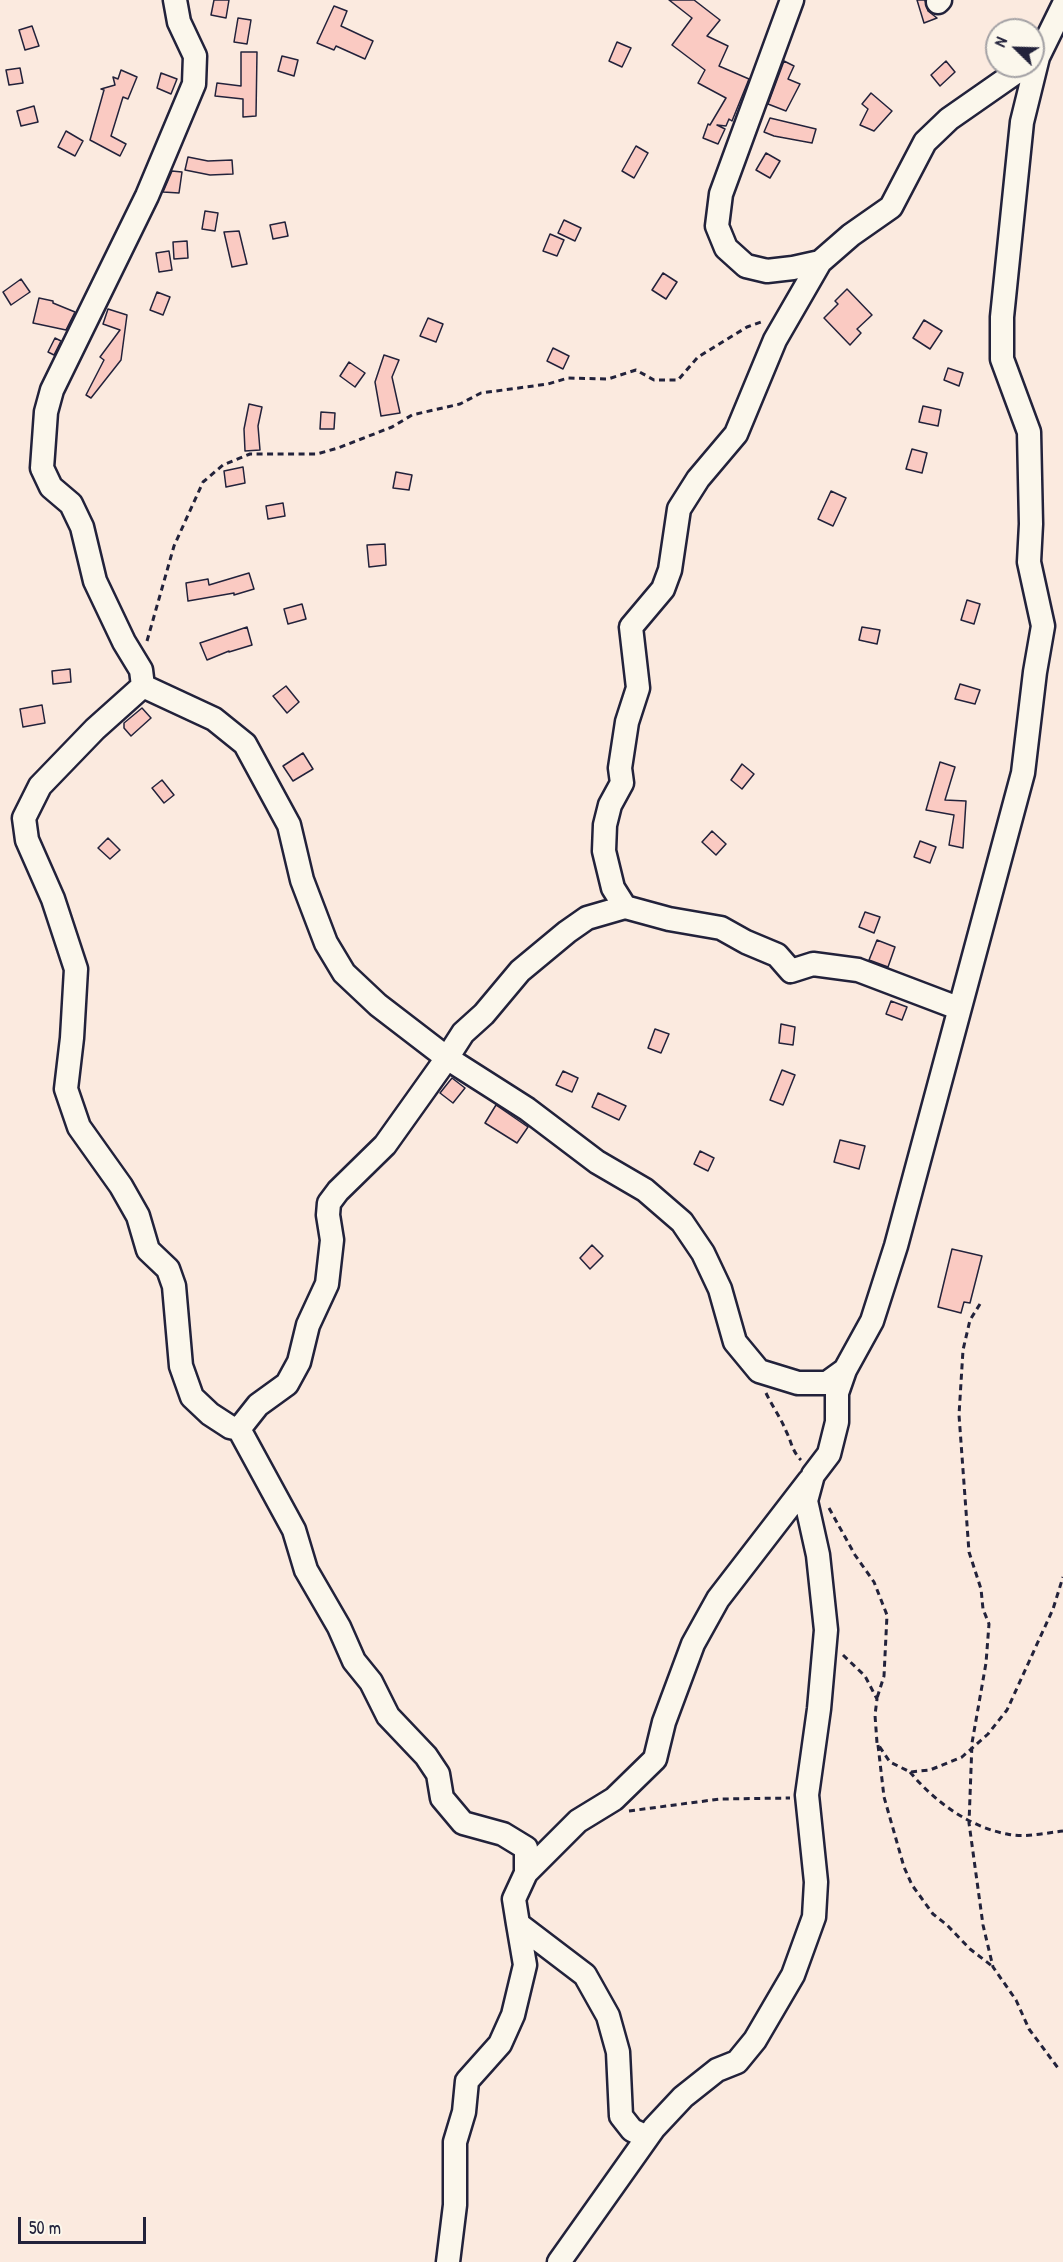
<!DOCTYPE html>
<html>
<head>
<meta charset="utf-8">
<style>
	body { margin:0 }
	#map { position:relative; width:1063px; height:2262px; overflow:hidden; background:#fbeadf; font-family:"Patrick Hand",sans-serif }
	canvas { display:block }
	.north { position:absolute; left:985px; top:18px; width:60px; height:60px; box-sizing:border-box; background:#fbf7ec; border:2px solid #a4a2a5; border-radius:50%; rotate:293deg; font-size:16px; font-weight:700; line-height:24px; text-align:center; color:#22223b }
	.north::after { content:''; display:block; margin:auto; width:21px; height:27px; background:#22223b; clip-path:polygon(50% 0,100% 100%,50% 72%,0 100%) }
	.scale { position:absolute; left:18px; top:2217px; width:128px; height:27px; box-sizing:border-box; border:3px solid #22223b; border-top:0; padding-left:8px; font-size:18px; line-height:21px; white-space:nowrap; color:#22223b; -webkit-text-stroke:4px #fbf7ec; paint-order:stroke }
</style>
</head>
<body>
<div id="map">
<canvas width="1063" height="2262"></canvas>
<div class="north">N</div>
<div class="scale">50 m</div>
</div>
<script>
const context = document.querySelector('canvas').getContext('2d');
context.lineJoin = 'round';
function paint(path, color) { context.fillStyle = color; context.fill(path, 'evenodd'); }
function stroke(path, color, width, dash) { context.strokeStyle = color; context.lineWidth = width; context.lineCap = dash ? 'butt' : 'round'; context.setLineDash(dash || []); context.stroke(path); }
const building = new Path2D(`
	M214 0H229L226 18 211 15Z
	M669 0H694L720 20 707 36 728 46 719 66 749 79 732 121 729 119 726 126 717 125 725 129 718 144 703 138 708 124 710 125 726 98 698 83 705 70 672 45 692 18Z
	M917 0H925L928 11 937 18 924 23Z
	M334 6 347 11 341 26 373 41 365 59 336 46 334 50 317 43Z
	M238 18 251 20 247 44 234 42Z
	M32 26 39 46 25 50 19 30Z
	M617 42 631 48 622 67 609 61Z
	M241 52H257L256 116 243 117V99L215 96 217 83 241 86Z
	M282 56 298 60 294 76 278 71Z
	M784 61 794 66 788 79 800 84 786 111 768 104Z
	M946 61 955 72 940 86 931 75Z
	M20 68 23 83 9 85 6 70Z
	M121 70 137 77 128 99 123 97 111 136 126 144 120 156 90 140 104 90 101 89 115 85 113 77 118 79Z
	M161 73 177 79 171 94 157 88Z
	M871 93 892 111 874 131 860 125 868 109 862 104Z
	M34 106 38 122 21 126 17 111Z
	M770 118 816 129 812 143 774 136 764 132Z
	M66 131 83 141 75 156 58 147Z
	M636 146 648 153 634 178 622 171Z
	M766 153 780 161 770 178 756 170Z
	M188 157 208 161 232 160 233 174 210 175 185 170Z
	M172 171 182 172 179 193 163 192Z
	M205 211 218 213 215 231 202 229Z
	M564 220 581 228 575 241 558 233Z
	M285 222 288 236 273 239 270 225Z
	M239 231 247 264 232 267 224 232Z
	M550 234 564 240 557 256 543 251Z
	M187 241 188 258 174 259 173 242Z
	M169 251 172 270 159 272 156 253Z
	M663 273 677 282 666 299 652 290Z
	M21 279 30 292 11 305 3 292Z
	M847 289 872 315 857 329 861 333 850 345 824 318 838 304 835 301Z
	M157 292 170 297 163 315 150 310Z
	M39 298 53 301V303L75 312 66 330 33 323Z
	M108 309 127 315 121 360 91 398 86 395 104 360 100 357 120 330 103 324Z
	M428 318 443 324 436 342 420 336Z
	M924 320 942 331 930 349 913 338Z
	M55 338 61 341 54 355 48 352Z
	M553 348 569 356 563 369 547 361Z
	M384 355 399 360 392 377 400 413 381 416 375 382Z
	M349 362 365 373 355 387 340 376Z
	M948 368 963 373 959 386 944 380Z
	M249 404 262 407 258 426 260 450 245 451 244 429Z
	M923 406 941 410 938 426 919 422Z
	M321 412 335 413 334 429H320Z
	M912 449 927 453 922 473 906 469Z
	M243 467 245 483 226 487 224 471Z
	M396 472 412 475 409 490 393 488Z
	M831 491 846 498 833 526 818 519Z
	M283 503 285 516 268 519 266 506Z
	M385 544 386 565 369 567 367 545Z
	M249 573 254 589 234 595V593L188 601 186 583 208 579 209 585Z
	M967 600 980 604 974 624 961 620Z
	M302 604 306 619 288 624 284 609Z
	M247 627 252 645 229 652V651L207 660 200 643Z
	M862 627 880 630 877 644 859 640Z
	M70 669 71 682 53 684 52 671Z
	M960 684 980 690 975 704 955 699Z
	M286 686 299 702 287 713 273 696Z
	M42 705 45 723 23 727 20 709Z
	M142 708 151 718 131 736 124 728V723Z
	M303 753 313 769 293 781 283 766Z
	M940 762 955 767 945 800 966 801 963 848 949 845 954 815 926 810Z
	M742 764 754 774 742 789 731 780Z
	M162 780 174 795 164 803 152 788Z
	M712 831 726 844 716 855 702 842Z
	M108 838 120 850 110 859 98 848Z
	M920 841 936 847 930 863 914 857Z
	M865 912 880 917 874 933 859 927Z
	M877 940 895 947 888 967 869 960Z
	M891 1001 907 1007 902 1020 886 1014Z
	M781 1024 795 1027 793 1045 779 1043Z
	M655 1029 669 1034 661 1053 648 1048Z
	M782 1070 795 1075 783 1105 770 1100Z
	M563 1071 578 1078 572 1092 556 1085Z
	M452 1078 465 1088 453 1103 440 1093Z
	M598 1093 626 1106 619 1120 592 1107Z
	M496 1105 528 1127 517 1143 485 1123Z
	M840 1140 865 1146 859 1169 834 1162Z
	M700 1151 714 1158 708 1171 694 1164Z
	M592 1245 603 1256 590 1269 580 1258Z
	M952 1249 982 1256 970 1303 964 1302 961 1313 938 1307Z`);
const path = new Path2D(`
	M147 641 174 546 203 482 223 465 250 454H317L338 448 392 427 412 415 460 404 481 393 548 384 568 378 608 379 636 370 654 380H678L698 357 747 327 764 321
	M980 1304 970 1320 963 1350 959 1415 969 1552 981 1589 983 1609 989 1624 986 1663 972 1743 969 1823 983 1925 993 1967 1016 2000 1029 2029 1058 2068
	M766 1393C772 1406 781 1418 786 1431 792 1443 792 1451 801 1460
	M829 1508 855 1555 874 1582 887 1615 884 1676 877 1698
	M843 1655 865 1676 877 1699 875 1715 877 1743 890 1762 910 1772 930 1770 962 1757 988 1734 1007 1710 1053 1609 1063 1577
	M878 1745 884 1797 904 1867 912 1885 933 1914 947 1925 970 1949 992 1966
	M910 1772C934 1801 969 1827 1007 1834 1025 1838 1045 1833 1063 1831
	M629 1811 720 1799 790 1798`);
const minor = new Path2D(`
	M792 0 721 194 717 226 726 248 746 266 767 271 793 268 820 262
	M938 2 940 0
	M143 686 214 719 245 744 289 825 302 880 326 943 344 973 378 1005 447 1058 527 1109 597 1162 645 1190 682 1222 703 1253 720 1289 735 1342 759 1371 798 1383H827L845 1370
	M143 686 95 729 40 786 24 818 27 840 53 899 76 969 72 1038 66 1089 79 1127 121 1186 138 1216 148 1250 168 1269 174 1286 181 1366 192 1397 210 1414 230 1427 239 1429
	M143 686 141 670 124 642 95 581 82 527 71 504 51 487 42 468 46 412 52 390 147 196 194 84 195 56 179 22 175 0
	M625 907 669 919 721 928 746 942 777 955 791 971 813 964 858 970 958 1008
	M239 1429 258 1405 287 1384 299 1362 308 1325 327 1284 332 1240 328 1215 329 1203 338 1191 385 1145 447 1058 463 1033 484 1014 520 971 567 932 587 918 625 907 613 888 604 851 605 825 610 805 622 783 620 768 627 722 638 688 631 627 663 589 670 570 679 509 698 479 736 434 775 340 820 262 851 235 891 207 925 142 949 119 1025 66
	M239 1429 294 1530 306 1570 339 1627 354 1661 371 1682 388 1716 426 1756 438 1774 442 1798 463 1823 503 1834 526 1848V1873L514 1899 518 1924 585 1975 608 2016 618 2052 621 2116 632 2130 647 2137
	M526 1873 578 1821 614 1799 655 1759 664 1722 693 1644 718 1599 809 1481
	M448 2262 455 2205V2142L464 2112 467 2081 500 2044 513 2015 525 1965 518 1924
	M559 2262 654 2128 683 2097 717 2070 737 2062 755 2040 793 1975 814 1917 816 1882 807 1795 819 1709 826 1630 818 1555 806 1501 813 1475 829 1454 837 1422V1393L845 1370 872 1321 896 1246 1023 773 1035 672 1043 626 1029 562 1031 524 1029 432 1002 359V317L1022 122 1038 57 1063 6`);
paint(building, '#facac2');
stroke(building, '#22223b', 1.5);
stroke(minor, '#22223b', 27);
stroke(path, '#22223b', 3, [6, 4.5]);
stroke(minor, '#fbf7ec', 22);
</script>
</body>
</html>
